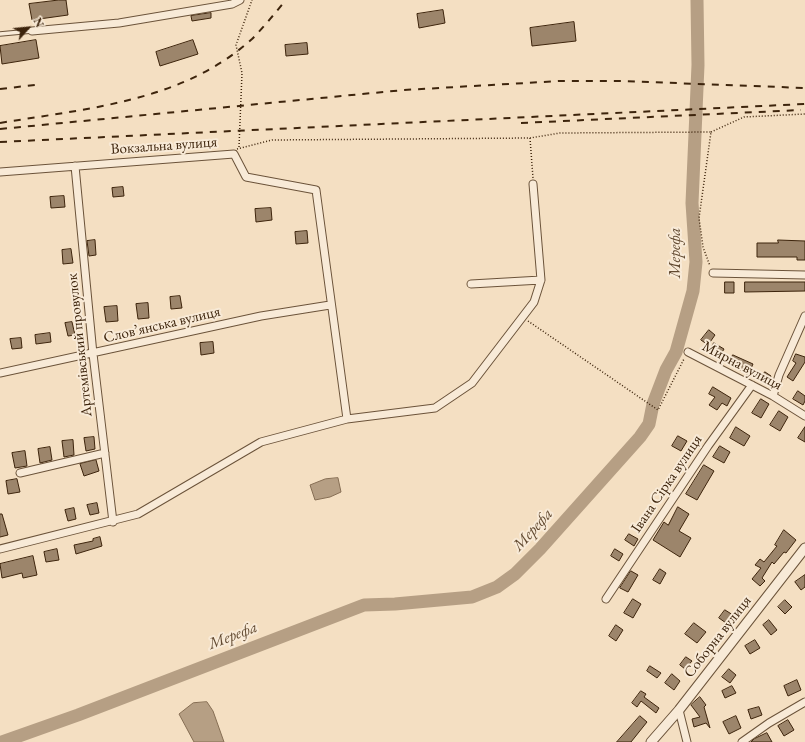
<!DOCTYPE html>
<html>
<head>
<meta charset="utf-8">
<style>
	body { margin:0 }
	#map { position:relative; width:805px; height:742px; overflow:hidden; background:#f4dfc2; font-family:"EB Garamond",serif }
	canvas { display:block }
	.north { position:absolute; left:8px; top:8px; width:40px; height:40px; -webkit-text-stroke:3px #f8ead7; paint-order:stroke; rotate:63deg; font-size:11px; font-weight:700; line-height:16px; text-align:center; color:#3d240c }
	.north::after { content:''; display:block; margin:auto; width:14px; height:18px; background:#3d240c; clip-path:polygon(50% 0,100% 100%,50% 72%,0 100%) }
</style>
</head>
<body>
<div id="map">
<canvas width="805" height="742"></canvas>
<div class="north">N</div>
</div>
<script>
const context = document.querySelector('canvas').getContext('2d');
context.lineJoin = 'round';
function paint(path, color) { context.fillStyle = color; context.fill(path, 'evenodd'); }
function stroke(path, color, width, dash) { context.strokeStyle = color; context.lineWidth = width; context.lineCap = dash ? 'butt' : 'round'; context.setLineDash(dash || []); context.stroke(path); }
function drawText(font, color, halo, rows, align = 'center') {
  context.font = font + ' "EB Garamond",serif'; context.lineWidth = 4; context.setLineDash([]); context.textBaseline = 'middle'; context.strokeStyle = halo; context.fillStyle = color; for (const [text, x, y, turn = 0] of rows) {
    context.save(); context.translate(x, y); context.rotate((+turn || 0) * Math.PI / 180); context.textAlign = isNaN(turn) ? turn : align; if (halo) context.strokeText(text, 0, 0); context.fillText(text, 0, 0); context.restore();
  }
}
const water = new Path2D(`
	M338 478 341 492 330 497 315 500 310 485 325 479Z
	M207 702 213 711 224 742H194L179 714 193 703Z`);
const river = new Path2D(`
	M2 742 78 715 364 605 395 604 472 597 497 587 515 574 540 549 640 437 649 424 653 404 666 370 676 352 693 291 696 262 692 203 698 65 697 0`);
const building = new Path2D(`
	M59 0H66L68 15 32 20 29 4Z
	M443 10 445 23 419 28 417 14Z
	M211 13V18L192 21 191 16Z
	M574 22 576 41 532 46 530 28Z
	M36 40 39 58 2 64 0 46Z
	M193 40 198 54 160 66 156 52Z
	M307 43 308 54 286 56 285 45Z
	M123 187 124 196 113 197 112 188Z
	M64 196 65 207 51 208 50 197Z
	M271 208 272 220 256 222 255 209Z
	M307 231 308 243 296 244 295 232Z
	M95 240 96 255 89 256 87 241Z
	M778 240 805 241V260H797V257H757V243H778Z
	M71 249 73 263 63 264 62 250Z
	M725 282H734V293H725Z
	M745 282H805V291L745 292Z
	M180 296 182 308 171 309 170 297Z
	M148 303 149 318 138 319 136 304Z
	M117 306 118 321 106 322 104 307Z
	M72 322 75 335 68 336 65 323Z
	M709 330 715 335 708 345 701 340Z
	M50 333 51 342 36 344 35 335Z
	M21 338 22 348 12 349 10 339Z
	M213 342 214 353 201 355 200 343Z
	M714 343 724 349 720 356 710 350Z
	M796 354 805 357V362L793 381 787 377 796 363 793 361Z
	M733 355 753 364 748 375 729 363Z
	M765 372 771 376 767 384 760 380Z
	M713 387 731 398 727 406 722 403 717 410 709 405 715 397 709 394Z
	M798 391 805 396V401L803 405 793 399Z
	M761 399 769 404 761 418 752 413Z
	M779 411 788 417 780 431 770 425Z
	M736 427 750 436 744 446 730 438Z
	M805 427V442L798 438Z
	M678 436 687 441 681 451 672 446Z
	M94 437 95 449 86 451 84 438Z
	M73 440 74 455 64 457 62 441Z
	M720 446 730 452 724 463 713 457Z
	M50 447 52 460 40 463 38 449Z
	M25 451 27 466 15 468 12 453Z
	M96 460 99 471 84 476 80 464Z
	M704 465 714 471 697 500 686 494Z
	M17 479 20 492 8 494 6 481Z
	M97 503 99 513 90 515 87 505Z
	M678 507 689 514 679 531 691 538 680 557 653 540 664 522 668 525Z
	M74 508 76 519 68 521 65 510Z
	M0 514H2L8 535 0 537Z
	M784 530 796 540 786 553 784 552 774 564 772 562 762 578 765 581 760 586 752 579 761 568 755 565 760 559 764 562 777 546 775 545Z
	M629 534 638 539 634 546 625 540Z
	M100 537 102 546 76 554 74 545 93 541V539Z
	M57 549 59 560 46 562 44 552Z
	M615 549 623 554 619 561 611 556Z
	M33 556 37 575 23 578 22 573 2 578 0 564Z
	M660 569 666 573 660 584 653 580Z
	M631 571 638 575 628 592 620 588Z
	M805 575V587L801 590 795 582Z
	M633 599 641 604 633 618 624 613Z
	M785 600 792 607 785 614 778 607Z
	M725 610 733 615 726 623 719 618Z
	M769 620 777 630 771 635 763 625Z
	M694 623 706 632 697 643 685 634Z
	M616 625 623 630 616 641 609 636Z
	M755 640 760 648 750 654 745 646Z
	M686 657 692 661 685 669 680 665Z
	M650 666 661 673 657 678 647 671Z
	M729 669 736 675 730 683 722 677Z
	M672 674 680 681 674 690 665 683Z
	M797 680 801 690 788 696 784 686Z
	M732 686 736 693 725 698 722 691Z
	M641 691 646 694 644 697 659 708 656 713 641 701 637 707 632 703Z
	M700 697 706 705 704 707 710 728 706 723 694 727 692 719 700 717 691 705Z
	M759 707 762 715 751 719 748 710Z
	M640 716 647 722 631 742H617Z
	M736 716 741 728 729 734 723 722Z
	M788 720 794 730 784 736 778 726Z
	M767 733 772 742H751L754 739Z`);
const path = new Path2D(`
	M711 132 744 117 805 114
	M530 138 533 178
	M239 147 242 73 236 45 252 0
	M237 149 272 140 530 138 560 133 711 132 699 218 703 247 710 266
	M528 321 658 410 684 359`);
const service = new Path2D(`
	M0 34 32 31`);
const minor = new Path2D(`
	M32 31 119 23 232 4 240 0
	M75 166 93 354 113 522
	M0 172 234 154 246 177 316 190 347 419
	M713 273 805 275
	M471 284 541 280
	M688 352 773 396 805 416
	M0 373 261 316 330 305
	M773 396 779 375 805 316
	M20 473 105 453
	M0 549 138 514 261 442 347 419 435 408 472 383 534 302 541 280 533 184
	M606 599 708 446 752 385
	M679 710 687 742
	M742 742 769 723 805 702`);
const tertiary = new Path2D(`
	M651 742 679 710 805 548`);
const rail = new Path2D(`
	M0 89 35 85
	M0 123C89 108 182 102 252 39 264 27 275 13 286 0
	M521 123 801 110
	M0 129 404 90 560 81H621L805 88
	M0 142 805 104`);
const streetNames = [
	["Вокзальна вулиця",164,146,-4],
	["Слов’янська вулиця",162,325,-13],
	["Артемівський провулок",80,345,-96],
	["Мирна вулиця",742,366,28],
	["Івана Сірка вулиця",667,484,-56],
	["Соборна вулиця",718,637,-52]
];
const waterNames = [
	["Мерефа",676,253,-90],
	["Мерефа",533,530,-48],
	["Мерефа",233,636,-21]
];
paint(water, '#b69f84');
stroke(water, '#866e54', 1);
stroke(river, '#b69f84', 13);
paint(building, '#9c856b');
stroke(building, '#3d240c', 1);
stroke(service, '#6b533a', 5.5);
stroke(minor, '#6b533a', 9);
stroke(tertiary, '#6b533a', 11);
stroke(path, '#3d240c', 1.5, [1, 2]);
stroke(service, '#f8ead7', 3.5);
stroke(minor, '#f8ead7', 7);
stroke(tertiary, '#f8ead7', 9);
stroke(rail, '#3d240c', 2, [7, 7]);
drawText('15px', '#3d240c', '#f8ead7', streetNames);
drawText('italic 16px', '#614930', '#f8ead7', waterNames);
</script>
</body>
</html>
